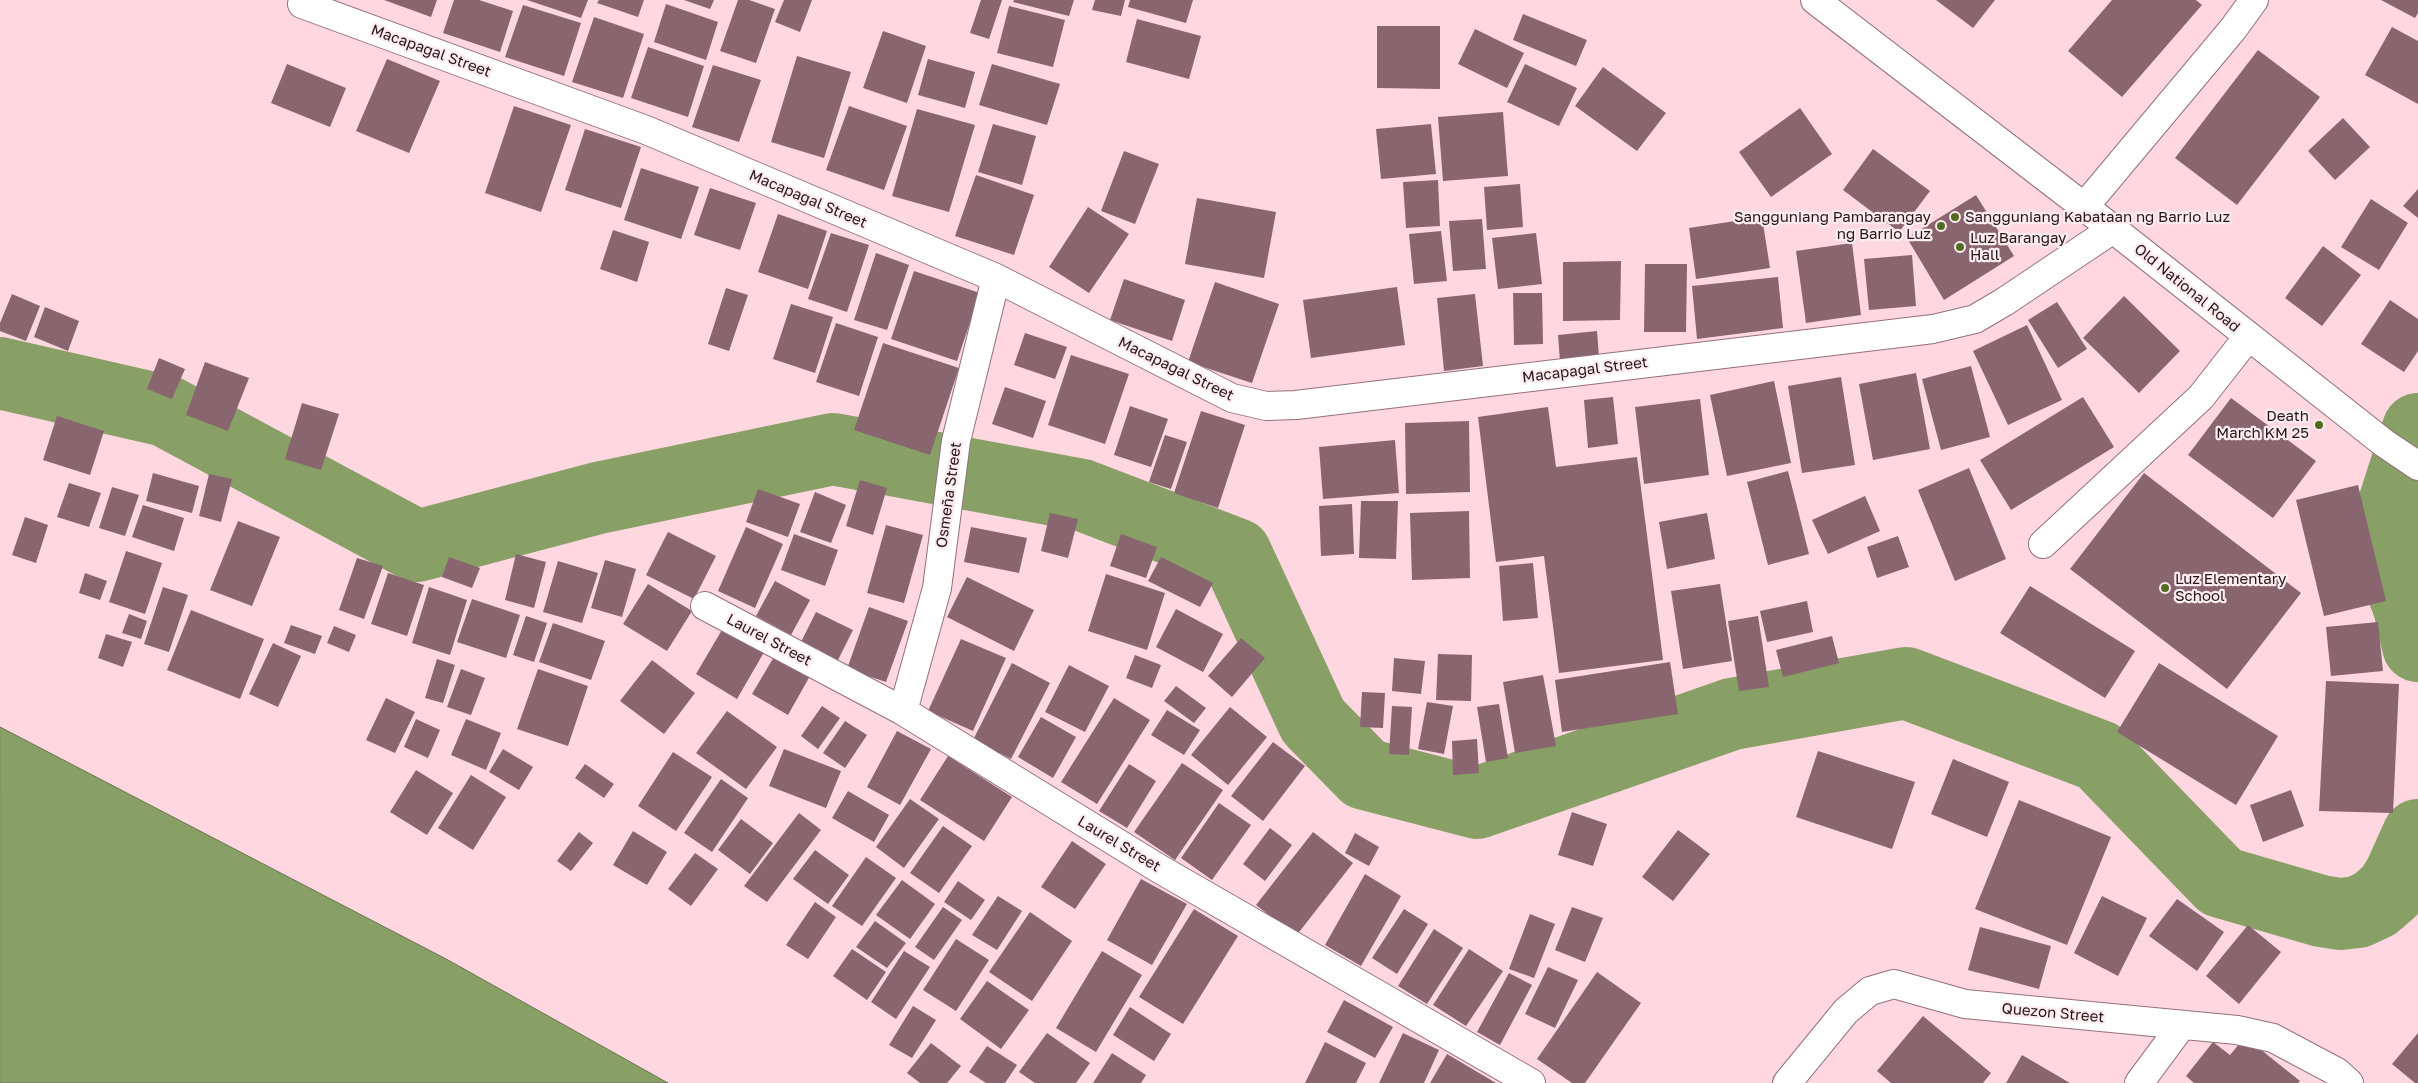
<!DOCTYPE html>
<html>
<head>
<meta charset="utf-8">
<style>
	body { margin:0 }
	canvas { display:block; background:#fed7e1 }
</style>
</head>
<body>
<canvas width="2418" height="1083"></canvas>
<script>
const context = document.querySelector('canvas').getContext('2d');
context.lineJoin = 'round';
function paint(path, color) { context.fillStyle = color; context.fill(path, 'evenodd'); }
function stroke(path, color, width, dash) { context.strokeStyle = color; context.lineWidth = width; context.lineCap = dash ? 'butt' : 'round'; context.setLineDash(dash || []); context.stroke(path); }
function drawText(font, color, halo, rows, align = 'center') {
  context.font = font + ' "Golos Text",sans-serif'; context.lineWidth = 4.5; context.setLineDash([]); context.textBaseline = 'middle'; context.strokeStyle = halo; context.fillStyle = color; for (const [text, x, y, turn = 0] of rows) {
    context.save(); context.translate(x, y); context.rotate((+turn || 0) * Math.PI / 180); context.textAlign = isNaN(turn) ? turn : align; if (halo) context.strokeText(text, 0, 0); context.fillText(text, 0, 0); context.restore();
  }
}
const water = new Path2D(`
	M0 727 448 960 668 1083H0Z`);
const river = new Path2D(`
	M0 373 166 411 417 546 598 498 833 449 1082 495 1236 554 1313 721 1365 774 1477 803 1732 714 1906 683 2099 756 2221 882 2321 911 2340 914 2358 912 2375 904 2390 891 2400 875 2418 835
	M2418 429 2383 538 2409 607 2418 646`);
const building = new Path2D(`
	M384 0H437L431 17Z
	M454 0H479L513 11 500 52 443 33Z
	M527 0H588L581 18Z
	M599 0H644L638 17 597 3Z
	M684 0H714L710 9Z
	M738 0H749L775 9 756 63 720 51Z
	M784 0H812L800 32 775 22Z
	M981 0H1002L989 39 970 33Z
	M1014 0H1074L1069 16 1013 2Z
	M1095 0H1125L1121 16 1092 10Z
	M1130 0H1193L1186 23 1128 7Z
	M1936 0H1995L1973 28Z
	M2112 0H2196L2202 5 2122 97 2068 51Z
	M2381 0H2418V13L2415 18Z
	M666 4 718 22 706 60 654 42Z
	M523 5 581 23 564 76 505 57Z
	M1009 6 1065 20 1053 67 997 53Z
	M1523 14 1587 40 1576 66 1513 40Z
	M594 17 644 34 623 98 572 82Z
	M1137 19 1201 36 1189 79 1126 62Z
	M1377 26H1440V89L1377 88Z
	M2392 27 2418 41V104L2365 75Z
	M1475 29 1524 53 1507 88 1458 64Z
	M883 31 926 46 907 103 863 88Z
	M648 47 704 66 688 117 631 98Z
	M2258 50 2320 97 2237 205 2175 158Z
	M797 56 851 72 824 158 771 142Z
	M387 59 440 81 409 153 356 131Z
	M928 59 975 72 965 108 918 95Z
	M287 64 346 88 330 127 271 103Z
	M992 64 1060 84 1047 125 979 105Z
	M1525 64 1577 88 1559 126 1507 102Z
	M713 65 761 80 739 142 692 127Z
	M1603 67 1666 113 1637 151 1575 106Z
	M514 106 571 125 541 212 485 193Z
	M849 106 907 126 884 190 826 170Z
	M1800 108 1832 154 1771 197 1739 152Z
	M917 109 975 125 949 212 892 196Z
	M1503 112 1508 176 1443 181 1438 117Z
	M2343 118 2370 147 2335 180 2308 151Z
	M993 124 1036 136 1022 185 978 172Z
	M1431 124 1436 174 1381 179 1376 129Z
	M585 129 641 147 621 208 565 190Z
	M1873 149 1930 191 1899 232 1843 190Z
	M1124 151 1159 164 1135 224 1101 211Z
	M641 168 699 187 681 239 624 220Z
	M976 175 1034 195 1014 255 955 236Z
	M1438 180 1440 226 1406 228 1403 182Z
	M1520 184 1523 227 1487 230 1484 187Z
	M710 188 756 203 740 250 694 235Z
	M2418 189V218L2403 206Z
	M1976 195 2014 256 1944 300 1907 238Z
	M1197 198 1276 212 1264 278 1185 264Z
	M2371 199 2408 223 2379 270 2341 247Z
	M1088 207 1129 234 1089 293 1049 267Z
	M778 214 827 231 808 289 758 272Z
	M1762 217 1770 268 1696 279 1689 228Z
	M1482 219 1486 269 1453 271 1449 221Z
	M613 230 649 242 637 282 600 269Z
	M1441 231 1447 281 1414 284 1409 234Z
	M831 233 869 245 847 312 808 299Z
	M1536 233 1542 284 1498 289 1492 238Z
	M1852 243 1861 315 1806 323 1796 251Z
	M2323 246 2361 275 2322 326 2285 298Z
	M876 253 909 265 887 330 854 320Z
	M1912 255 1916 306 1869 310 1864 259Z
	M1621 261 1620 320 1563 321V262Z
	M1645 264H1687L1686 332H1644Z
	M914 271 980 293 957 361 891 339Z
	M1778 277 1783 328 1697 339 1692 286Z
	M1124 279 1185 300 1172 341 1110 320Z
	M1215 282 1279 304 1252 383 1188 362Z
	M1397 287 1405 345 1311 358 1303 300Z
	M726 288 748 295 729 351 708 344Z
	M1513 293H1542L1543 344 1514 345Z
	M12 294 40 306 26 341 0 331V323Z
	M1475 294 1483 366 1444 371 1437 298Z
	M2124 296 2180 351 2139 393 2083 338Z
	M2390 300 2418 319V351L2404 372 2361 344Z
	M2057 302 2087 349 2058 368 2028 320Z
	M791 304 833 317 815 373 773 359Z
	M45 307 79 321 68 351 34 337Z
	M836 323 878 337 859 396 816 382Z
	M2027 325 2062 400 2008 425 1973 351Z
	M1597 331 1599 357 1560 361 1558 335Z
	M1025 333 1067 347 1055 379 1014 365Z
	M883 343 959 368 930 455 854 430Z
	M1071 355 1129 374 1105 444 1048 425Z
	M159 358 185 369 172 399 147 389Z
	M205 362 249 378 228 431 186 415Z
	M1971 366 1990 437 1941 450 1922 379Z
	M1916 373 1930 449 1873 460 1859 384Z
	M1841 377 1855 465 1802 473 1788 386Z
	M1774 381 1791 463 1727 476 1710 395Z
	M1005 387 1046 401 1033 438 992 424Z
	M1613 397 1618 444 1588 448 1584 400Z
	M2083 397 2114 447 2011 510 1980 460Z
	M2231 398 2316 461 2273 518 2188 455Z
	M1700 399 1709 475 1644 484 1635 407Z
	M302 403 339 414 321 470 285 459Z
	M1130 406 1168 419 1151 467 1114 455Z
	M1548 407 1556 467 1637 457 1663 660 1559 673 1544 556 1496 562 1478 417Z
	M1201 411 1245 425 1218 508 1174 493Z
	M57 416 104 431 90 475 43 460Z
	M1469 421 1470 492 1406 494 1405 423Z
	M1165 435 1187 442 1171 489 1149 482Z
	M1395 440 1399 493 1323 499 1319 447Z
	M1969 468 2006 559 1955 581 1918 490Z
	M1788 471 1809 554 1768 565 1747 482Z
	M153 473 199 486 192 513 146 501Z
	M2144 473 2301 593 2227 689 2070 569Z
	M209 474 232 479 221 522 199 516Z
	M860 480 887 488 873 535 846 526Z
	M69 483 101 493 89 527 57 517Z
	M2358 485 2386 601 2324 616 2296 500Z
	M112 487 139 495 125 536 99 528Z
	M758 489 800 504 788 537 746 522Z
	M815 492 846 505 831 543 800 532Z
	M1865 496 1880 531 1828 554 1812 520Z
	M1361 501H1398L1396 559 1359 558Z
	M1352 504 1354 554 1321 556 1319 506Z
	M143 505 184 518 174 551 132 537Z
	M1469 511 1470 578 1412 580 1410 513Z
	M1050 513 1078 519 1068 558 1041 551Z
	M1707 513 1715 559 1667 569 1659 522Z
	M25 517 48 525 36 563 12 555Z
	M238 521 280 537 252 606 210 590Z
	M886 525 923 535 904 603 867 593Z
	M746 527 783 544 755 608 718 591Z
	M971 527 1027 538 1019 573 964 562Z
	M668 532 716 556 694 599 646 575Z
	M794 534 838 550 825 586 781 570Z
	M1121 534 1157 547 1146 578 1110 566Z
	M1898 536 1909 567 1877 578 1867 547Z
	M126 551 162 563 145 614 109 602Z
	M516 554 546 562 534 608 505 600Z
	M449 557 480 568 472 588 442 577Z
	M1161 557 1213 583 1200 607 1148 581Z
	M357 558 383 566 364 619 339 610Z
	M605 560 636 569 622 617 591 608Z
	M558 561 598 573 582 623 543 612Z
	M1533 563 1538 618 1503 621 1499 566Z
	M85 573 107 581 100 600 79 593Z
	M388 573 424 585 407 636 371 624Z
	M1106 574 1165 593 1147 650 1088 631Z
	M967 577 1034 610 1014 651 947 617Z
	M775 581 810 600 791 635 756 616Z
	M648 584 692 611 667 651 623 624Z
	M1720 584 1732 661 1683 669 1671 591Z
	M2030 586 2135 651 2105 698 2000 633Z
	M163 587 188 595 169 652 144 644Z
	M429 587 467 600 450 655 412 643Z
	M472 599 520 615 506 658 457 642Z
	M1807 601 1813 632 1767 642 1760 611Z
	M869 607 908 621 886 682 847 669Z
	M1176 609 1223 634 1203 672 1156 647Z
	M191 610 264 639 240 699 167 670Z
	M816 612 853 630 836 664 799 646Z
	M129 614 147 621 141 639 122 633Z
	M526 616 547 623 534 662 513 655Z
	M1758 616 1769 687 1739 691 1728 621Z
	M2378 622 2383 671 2331 676 2326 627Z
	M553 623 605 641 591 680 539 662Z
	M726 623 767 647 737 699 696 674Z
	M291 625 322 636 315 654 284 643Z
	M334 626 356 635 349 652 327 643Z
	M106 634 132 642 123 667 98 658Z
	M1832 636 1839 663 1783 677 1776 650Z
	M1241 638 1265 658 1232 697 1208 676Z
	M961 639 1006 658 973 731 928 711Z
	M273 643 301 656 278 707 249 694Z
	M1438 654 1472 655 1471 701 1436 700Z
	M775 655 810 676 788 715 752 694Z
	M1135 655 1161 665 1152 688 1126 678Z
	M1394 658 1425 661 1421 694 1392 691Z
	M437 659 455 665 443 703 425 698Z
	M652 660 695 693 664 734 620 701Z
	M1670 662 1678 714 1562 732 1555 680Z
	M1012 663 1050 683 1011 759 973 740Z
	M2159 663 2278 736 2236 805 2117 732Z
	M1069 665 1109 686 1085 732 1045 712Z
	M461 669 485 678 471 715 447 707Z
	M538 669 588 686 568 746 517 729Z
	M1543 675 1556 746 1515 753 1503 682Z
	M2326 681 2399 684 2393 813 2319 811Z
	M1176 686 1206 708 1194 723 1164 701Z
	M1362 692 1385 693 1383 728 1360 727Z
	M386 698 415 712 395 753 366 740Z
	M1114 698 1150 720 1097 804 1061 782Z
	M1427 702 1453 706 1444 754 1418 749Z
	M1499 704 1508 758 1486 762 1477 707Z
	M822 706 840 718 818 749 801 736Z
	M1392 706 1412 707 1409 755 1389 754Z
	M1230 707 1267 737 1228 785 1191 755Z
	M1167 710 1200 730 1184 755 1151 735Z
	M727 711 777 747 746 789 696 753Z
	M1041 717 1076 737 1053 778 1018 757Z
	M416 719 440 730 428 758 404 747Z
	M466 719 501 733 486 770 451 755Z
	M845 721 867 735 845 768 823 753Z
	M897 731 931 749 900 805 867 787Z
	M1477 739 1479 773 1453 775 1452 741Z
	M1273 742 1305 766 1263 821 1231 796Z
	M503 749 533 767 519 790 489 772Z
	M784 749 841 771 826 808 769 786Z
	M1818 751 1915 782 1892 849 1796 817Z
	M673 752 712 777 676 831 638 806Z
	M948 756 1012 797 984 841 920 800Z
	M1953 759 2009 782 1987 837 1931 814Z
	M1182 763 1223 790 1175 860 1134 832Z
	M585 764 614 784 604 798 575 778Z
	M1129 764 1156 781 1127 828 1099 811Z
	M416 770 453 793 427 835 390 812Z
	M471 775 506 797 473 850 438 828Z
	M721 779 748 798 712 852 684 833Z
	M2291 790 2304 826 2263 842 2250 805Z
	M848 791 889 815 874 842 832 818Z
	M910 799 939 819 904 868 876 847Z
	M2019 800 2111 837 2067 945 1975 909Z
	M1219 803 1251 825 1212 880 1181 858Z
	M1572 812 1607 824 1593 866 1558 855Z
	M799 813 821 830 767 902 744 886Z
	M741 819 773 843 750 874 718 850Z
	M943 826 972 846 939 893 910 873Z
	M1270 828 1292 845 1265 881 1243 864Z
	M1678 830 1710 854 1673 901 1642 877Z
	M633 831 667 852 647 885 613 865Z
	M579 832 593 843 571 871 557 861Z
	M1313 832 1353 863 1296 936 1256 905Z
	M1355 833 1379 847 1369 866 1345 853Z
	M1072 841 1106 864 1075 909 1041 887Z
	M815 850 849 875 828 904 793 879Z
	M695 853 718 869 691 906 668 889Z
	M866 857 896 878 862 926 832 906Z
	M1365 874 1401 896 1361 966 1325 945Z
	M1141 879 1187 904 1152 965 1107 940Z
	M902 880 935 904 910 939 876 915Z
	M958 881 985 900 971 920 944 902Z
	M998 896 1022 911 997 950 972 935Z
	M2102 896 2147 918 2118 976 2074 953Z
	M2177 899 2224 932 2197 971 2149 936Z
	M815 902 836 917 808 959 786 945Z
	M943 907 962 920 934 960 915 947Z
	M1572 907 1603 918 1585 962 1555 950Z
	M1194 909 1238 936 1183 1024 1139 997Z
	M1404 909 1428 924 1397 974 1372 958Z
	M1030 912 1072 941 1032 1001 989 972Z
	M1530 914 1555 924 1534 978 1509 969Z
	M875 921 906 943 887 968 856 947Z
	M2248 925 2281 952 2239 1004 2206 976Z
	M1980 927 2051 946 2039 989 1968 970Z
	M1434 929 1463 948 1427 1004 1398 986Z
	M956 939 989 960 956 1011 923 990Z
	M852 949 886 972 867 1000 833 976Z
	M1469 949 1503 971 1466 1026 1433 1005Z
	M904 951 930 967 896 1019 871 1002Z
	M1102 951 1142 975 1096 1052 1056 1028Z
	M1548 967 1578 980 1555 1028 1525 1014Z
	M1597 972 1641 1003 1585 1083H1572L1537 1059Z
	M1509 973 1532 985 1500 1045 1477 1032Z
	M987 981 1029 1010 1001 1049 960 1019Z
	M1344 1000 1393 1027 1375 1058 1327 1032Z
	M913 1006 936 1020 912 1058 889 1045Z
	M1130 1007 1171 1034 1154 1061 1113 1035Z
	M1923 1016 1991 1073 1983 1083H1891L1877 1071Z
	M1047 1033 1090 1063 1076 1083H1035L1019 1072Z
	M1403 1033 1439 1050 1424 1083H1379Z
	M2418 1033V1083H2415L2392 1064Z
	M2245 1037 2300 1081 2298 1083H2194L2186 1076 2213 1042 2230 1055Z
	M1325 1042 1366 1063 1356 1083H1305Z
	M931 1043 961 1066 947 1083H920L907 1073Z
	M987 1046 1017 1065 1005 1083H986L969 1072Z
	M1112 1053 1146 1075 1141 1083H1093Z
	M1447 1054 1496 1083H1430Z
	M2022 1055 2070 1083H2006Z`);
const minor = new Path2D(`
	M302 4 646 130 996 278 1232 398 1266 406 1296 405 1933 329 1975 319 2004 302 2113 229
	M2084 207 2233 29 2254 0
	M2043 544 2201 397 2248 337
	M705 606 903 711 1158 868 1531 1083
	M903 711 937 588 956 441 996 278
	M1787 1083 1846 1011 1870 991 1894 984 1965 1004 2237 1030 2273 1038 2337 1072 2349 1083
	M2139 1083 2182 1025`);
const major = new Path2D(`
	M1815 0 2113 229 2384 443 2418 466`);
const markers = [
	[1955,217,5,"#516c1e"],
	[1941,226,5,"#516c1e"],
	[1960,247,5,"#516c1e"],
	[2319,425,5,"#516c1e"],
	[2165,588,5,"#516c1e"]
];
const streetNames = [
	["Macapagal Street",431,51,20],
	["Macapagal Street",808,199,23],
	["Old National Road",2187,288,39],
	["Macapagal Street",1176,369,26],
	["Macapagal Street",1585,370,-7],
	["Osmeña Street",949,495,-82],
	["Laurel Street",769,640,28],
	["Laurel Street",1119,844,31],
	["Quezon Street",2053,1013,5]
];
const poiNames = [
	["Sangguniang Pambarangay",1931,217,"right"],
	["ng Barrio Luz",1931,234,"right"],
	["Sangguniang Kabataan ng Barrio Luz",1965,217],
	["Luz Barangay",1970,238],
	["Hall",1970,255],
	["Death",2309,416,"right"],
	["March KM 25",2309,433,"right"],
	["Luz Elementary",2175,579],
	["School",2175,596]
];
paint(water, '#889f65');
stroke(water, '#6a764e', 1);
stroke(river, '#889f65', 72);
paint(building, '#88656f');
stroke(minor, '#94707a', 30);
stroke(major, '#94707a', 30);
stroke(minor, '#fff', 28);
stroke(major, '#fff', 28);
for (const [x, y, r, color] of markers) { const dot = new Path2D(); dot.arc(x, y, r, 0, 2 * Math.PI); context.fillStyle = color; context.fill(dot); stroke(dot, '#fbebef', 2); }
drawText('15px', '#24161a', '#fbebef', streetNames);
drawText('15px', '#24161a', '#fbebef', poiNames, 'left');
</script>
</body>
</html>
